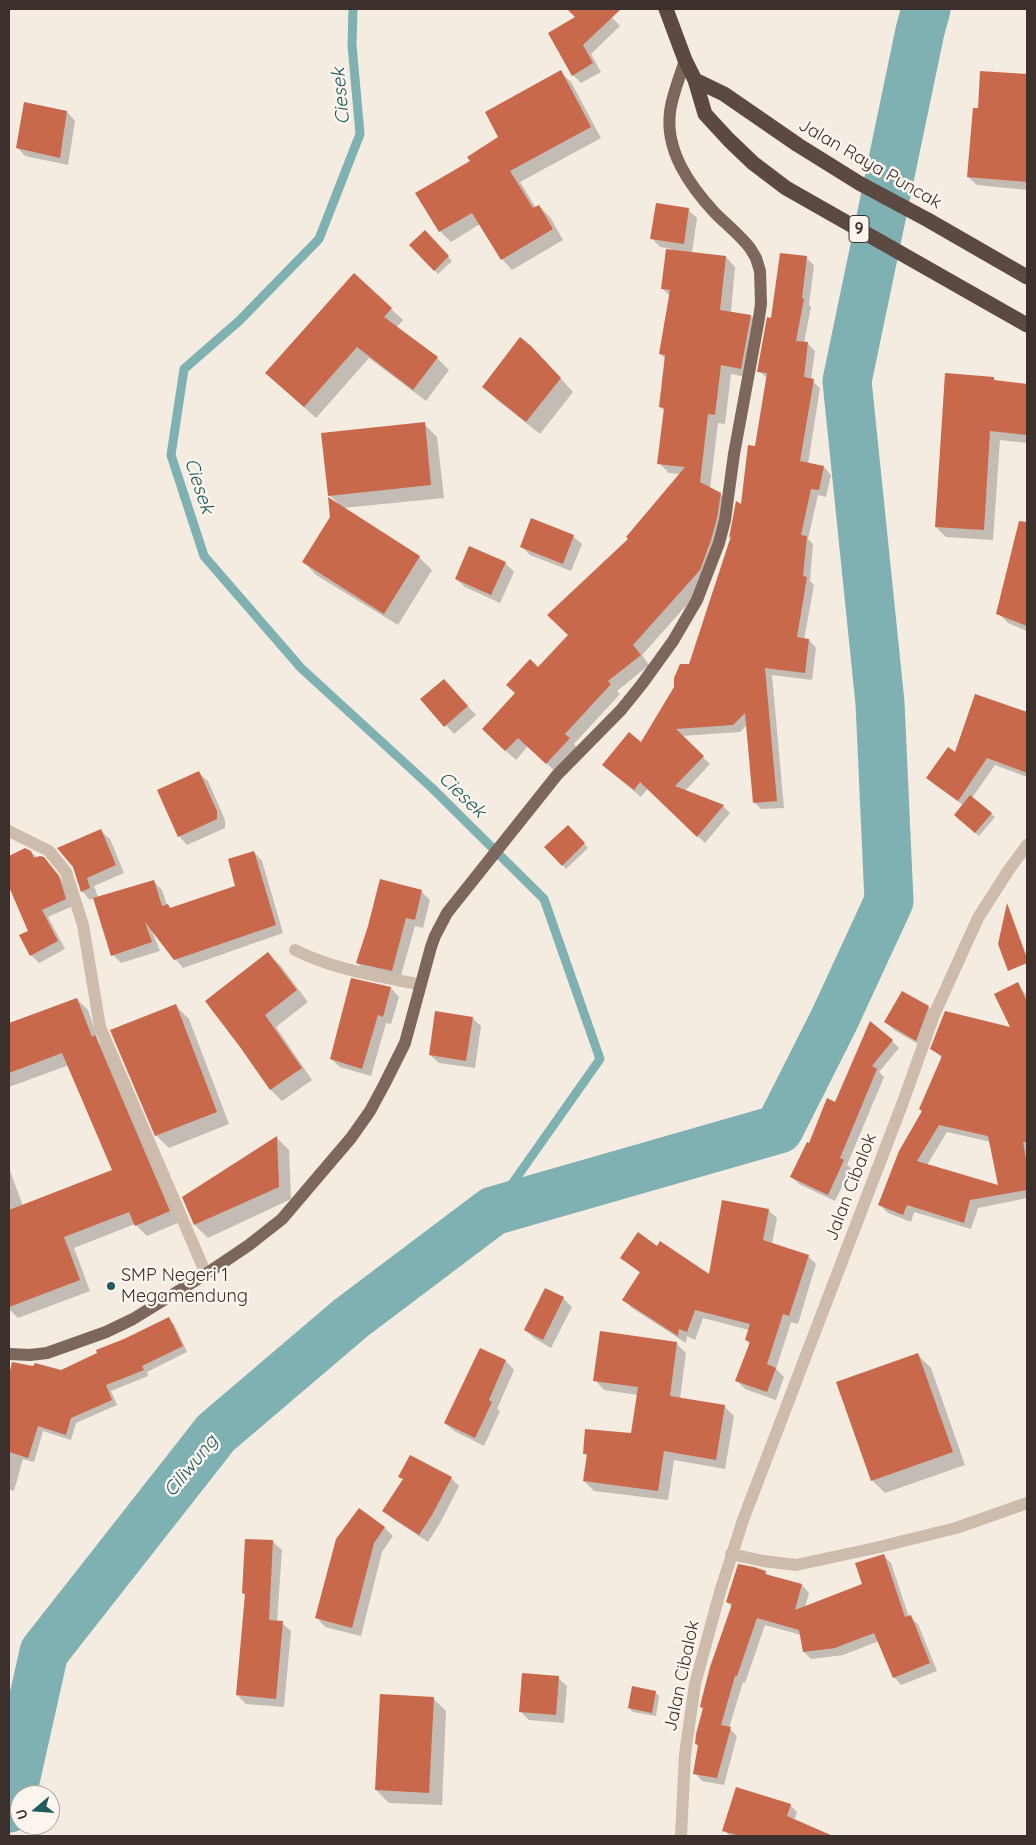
<!DOCTYPE html>
<html>
<head>
<meta charset="utf-8">
<style>
	body { margin:0 }
	#map { position:relative; width:1036px; height:1845px; overflow:hidden; background:#f4ebe1; font-family:Quicksand,sans-serif }
	canvas { display:block }
	.frame { position:absolute; inset:0; border:10px solid #3b302b; pointer-events:none }
	.north { position:absolute; left:10px; top:1785px; width:50px; height:50px; box-sizing:border-box; background:#fbf5ee; border:1px solid #aea6a0; border-radius:50%; rotate:252deg; font-size:14px; font-weight:700; line-height:20px; text-align:center; color:#3b302b }
	.north::after { content:''; display:block; margin:auto; width:18px; height:22px; background:#1f5a5e; clip-path:polygon(50% 0,100% 100%,50% 72%,0 100%) }
</style>
</head>
<body>
<div id="map">
<canvas width="1036" height="1845"></canvas>
<div class="frame"></div>
<div class="north">U</div>
</div>
<script>
const context = document.querySelector('canvas').getContext('2d');
context.lineJoin = 'round';
function paint(path, color) { context.fillStyle = color; context.fill(path, 'evenodd'); }
function stroke(path, color, width, dash) { context.strokeStyle = color; context.lineWidth = width; context.lineCap = dash ? 'butt' : 'round'; context.setLineDash(dash || []); context.stroke(path); }
function drawText(font, color, halo, rows, align = 'center') {
  context.font = font + ' Quicksand,sans-serif'; context.lineWidth = 5; context.setLineDash([]); context.textBaseline = 'middle'; context.strokeStyle = halo; context.fillStyle = color; for (const [text, x, y, turn = 0] of rows) {
    context.save(); context.translate(x, y); context.rotate((+turn || 0) * Math.PI / 180); context.textAlign = isNaN(turn) ? turn : align; if (halo) context.strokeText(text, 0, 0); context.fillText(text, 0, 0); context.restore();
  }
}
const shadow = new Path2D(`
	M569 9H604L620 26 591 54 601 72 581 83 573 75 577 17Z
	M560 72 571 82 601 138 520 182 536 208 539 206 550 217 563 240 512 270 502 259 480 224 451 242 440 231 471 161 500 137Z
	M981 72 1027 75V190L977 185 968 177 979 109Z
	M67 112 75 121 68 165 25 156 17 147Z
	M688 210 697 218 692 253 726 257 735 267 731 312 751 316 760 326 751 378 731 374 725 424 718 423 710 488 720 494 730 504 709 580 642 655 649 665 617 691 620 694 574 744 578 749 557 773 528 746 516 760 493 739 538 669 569 635 681 474 669 473 659 463 665 411 660 407 666 359 660 354 670 296 662 288 672 249 660 247 652 238Z
	M425 232 452 261 438 274 411 245Z
	M806 258 814 265 809 305 811 307 804 343H807L815 351 811 380 820 388 808 464 824 467 831 475 826 497 818 495 808 539 813 544 810 581 814 585 804 640H809L816 648 812 680 772 675 784 808 761 809 754 802 747 725 740 732 681 736 710 764 685 791 723 806 730 813 705 843 648 788 641 797 611 772 641 744 690 666 731 539 737 503 742 506 756 448 768 379 759 371 772 320Z
	M391 309 403 320 397 327 437 358 449 370 426 401 369 358 316 418 278 384Z
	M544 360 573 392 540 434 496 399 484 387Z
	M993 378 997 382 1027 385V443L1000 440 993 540 946 537 936 527Z
	M424 424 437 437 444 498 342 508 419 557 432 570 398 625 316 575 304 562 331 517 338 503 329 495Z
	M1027 534V631L1008 623 998 613 1010 562Z
	M573 536 582 544 571 571 530 555 521 546Z
	M505 563 514 572 500 603 465 587 456 579Z
	M452 689 476 715 454 734 422 699Z
	M976 696 1027 714V777L995 765 972 798 995 817 979 836 959 819 963 805 935 785 928 778 956 754Z
	M199 773 208 781 225 820V828L187 845 179 836Z
	M568 827 588 848 566 869 546 847Z
	M101 831 110 839 124 873 94 886 98 897 153 881 162 890 167 905 172 909 237 887 254 852 262 861 283 933 183 968 152 931 160 951 121 963 113 955 94 898 90 900 82 891Z
	M25 849 51 866 66 885 73 906 48 917 65 949 39 963 31 955 30 931 9 884V857Z
	M421 891 430 900 423 928 415 926 400 979 366 971 357 963Z
	M268 954 280 965 308 1002 276 1027 312 1080 282 1101 271 1090 241 1046Z
	M352 980 391 988 399 997 391 1024 386 1023 371 1076 340 1067 331 1059Z
	M1017 984 1027 996V1198L978 1208 971 1229 914 1212 911 1222 888 1213 880 1205 923 1112 942 1058 932 1049 1013 1029ZM947 1132 991 1142 1000 1187 927 1165Z
	M77 999 88 1010 99 1042 105 1048 180 1222 147 1236 135 1224 74 1248 90 1291 18 1318 9 1309V1168L23 1206 113 1171 69 1065 9 1087V1024Z
	M176 1006 189 1019 229 1124 169 1148 156 1135Z
	M928 1007 937 1016 925 1048 894 1030 886 1022Z
	M472 1018 481 1026 475 1068 439 1063 430 1055Z
	M892 1041 899 1048 879 1072 884 1077 847 1165 851 1168 835 1201 799 1184 792 1177 809 1145 836 1103Z
	M277 1138 289 1150 291 1199 208 1238 195 1225 183 1197Z
	M768 1210 777 1218 772 1244 808 1256 816 1264 798 1324 791 1322 776 1369 784 1377 776 1400 745 1389 737 1381 750 1344 746 1340 749 1330 703 1318 695 1340 687 1336 686 1343 632 1308 624 1300 640 1273 622 1258 657 1247 710 1276Z
	M563 1298 572 1307 551 1348 534 1338 525 1330Z
	M168 1319 174 1324 187 1352 147 1372 148 1376 111 1391 117 1405 76 1423 71 1440 43 1431 34 1462 23 1459 14 1491 9 1489V1380L13 1364 61 1371Z
	M676 1343 686 1353 680 1399 724 1406 734 1416 725 1469 674 1460 668 1500 594 1491 584 1481 588 1457 584 1453 632 1435 638 1395 604 1390 595 1380Z
	M481 1350 506 1361 514 1370 497 1409 500 1411 484 1446 454 1431 445 1423Z
	M918 1355 931 1368 965 1465 885 1493 872 1480Z
	M400 1476 451 1478 459 1486 440 1523 428 1542 393 1519 384 1511 404 1480Z
	M359 1509 385 1528 393 1536 382 1552 361 1636 325 1627 317 1618Z
	M246 1540 273 1542 282 1550 277 1622 282 1623 291 1631 284 1707 246 1704 237 1695 246 1596 243 1593Z
	M884 1556 891 1563 909 1617 918 1624 937 1671 901 1685 894 1677 879 1641 843 1655 811 1659 804 1652 801 1635 765 1625 745 1683 743 1682 729 1728 737 1736 724 1785 702 1781 695 1773 699 1747 696 1743 704 1709 701 1707 732 1607 727 1602 765 1572 769 1576 802 1585 809 1593 805 1607 863 1585Z
	M558 1678 567 1686 564 1723 529 1720 520 1711Z
	M655 1692 659 1696 656 1716 633 1712 629 1708Z
	M433 1698 446 1711 442 1805 389 1803 376 1790Z
	M790 1805 797 1812 794 1821 830 1836H730L724 1830Z`);
const stream = new Path2D(`
	M353 9 352 45 360 134 319 239 239 321 184 369 171 455 204 556 301 668 432 788 544 899 600 1059 493 1211`);
const river = new Path2D(`
	M9 1808 44 1652 216 1433 351 1318 493 1211 779 1129 834 1020 889 901 880 703 847 381 920 31 926 9`);
const building = new Path2D(`
	M567 9H621L583 45 593 63 572 76 548 33 575 17Z
	M561 70 591 127 510 171 533 208 539 205 553 229 501 260 472 213 439 232 415 193 470 161 467 157 498 137 485 112Z
	M980 71 1027 74V182L967 177 973 108H978Z
	M24 102 67 111 60 158 16 148Z
	M656 203 689 208 684 244 650 239Z
	M425 230 449 256 434 271 409 245Z
	M666 249 726 256 720 310 751 315 741 369 721 365 715 415 708 414 700 482 721 493 717 518 711 540 700 570 633 645 641 655 608 681 611 684 565 734 570 738 546 764 518 738 505 751 482 729 515 693 506 685 530 659 538 667 568 635 547 615 628 539 626 537 685 467 657 464 664 408 659 407 665 355 659 354 670 290 661 289Z
	M780 253 807 256 802 298 804 299 796 341 808 342 804 377 814 379 800 461 824 466 819 490 811 489 801 535 807 536 803 576 807 577 797 637 809 639 805 673 765 668 777 801 753 803 745 713 733 725 676 729 704 756 675 786 724 805 697 837 640 782 634 790 602 765 629 732 641 742 674 687V678L680 664H689L731 536 729 538 736 501 741 504 748 445 755 446 767 373 757 372 767 317 771 318Z
	M354 273 392 308 384 317 438 357 413 390 357 347 304 407 265 373Z
	M520 337 531 346 561 378 526 422 482 387Z
	M945 373 994 377V380L1027 384V435L990 431 984 530 935 527Z
	M425 422 431 485 328 496 321 433Z
	M328 497 420 556 384 614 302 562 330 517Z
	M531 518 574 535 563 564 520 547Z
	M1019 521 1027 522V626L996 614Z
	M469 546 506 562 491 595 455 579Z
	M444 679 468 706 444 727 420 699Z
	M975 694 1027 712V773L987 758 958 801 926 778 948 747 955 752Z
	M199 771 217 811V819L178 837 157 790Z
	M970 795 992 813 975 833 954 815Z
	M568 825 585 843 562 866 544 847Z
	M101 829 116 865 87 878 90 888 81 892 73 867 57 848Z
	M25 848 31 851 34 858 40 856 44 857 59 876 66 899 42 910 58 941 30 956 19 935 28 931 9 887V856Z
	M254 851 276 925 174 960 145 922 152 942 111 956 93 898 154 880 162 906 168 904 170 908 235 886 228 859Z
	M380 879 422 890 415 920 406 918 392 971 356 963 368 926Z
	M1007 903 1027 958V963L1008 971 998 944Z
	M268 952 297 990 265 1015 302 1068 270 1090 240 1047 205 1001Z
	M351 978 391 987 383 1017 378 1015 362 1069 330 1059Z
	M1018 982 1027 1002V1142H1023L1027 1164V1190L970 1200 964 1223 907 1205 903 1215 878 1205 899 1151 922 1111 919 1109 942 1056 930 1049 945 1011 1010 1027 994 994ZM939 1125 988 1136 998 1185 917 1161Z
	M902 991 929 1006 916 1041 884 1022Z
	M77 998 92 1037 95 1035 170 1211 135 1226 129 1212 64 1237 80 1280 9 1307V1210L112 1170 62 1053 9 1073V1023Z
	M176 1004 217 1112 155 1136 110 1030Z
	M435 1011 473 1017 466 1061 429 1055Z
	M870 1021 893 1040 872 1066 877 1069 840 1158 844 1160 828 1195 790 1177 807 1142 809 1143 827 1098 835 1102Z
	M277 1136 279 1187 194 1225 182 1197Z
	M722 1200 769 1209 763 1240 809 1255 789 1316 783 1314 767 1364 776 1368 767 1392 735 1381 750 1342 745 1340 750 1324 695 1310 687 1332 679 1329 678 1336 622 1300 640 1272 620 1258 638 1232 657 1246 660 1241 709 1274Z
	M545 1288 564 1297 543 1340 524 1330Z
	M169 1317 183 1346 142 1366 144 1370 106 1385 112 1400 71 1418 66 1435 38 1426 28 1458 9 1452V1375L12 1362 33 1366 35 1363 61 1370 97 1353 96 1350 124 1339Z
	M600 1331 677 1342 670 1396 725 1405 716 1460 664 1451 658 1491 583 1481 587 1454H583L585 1429 631 1433 638 1387 593 1381Z
	M480 1348 506 1360 489 1400 492 1402 475 1438 444 1423Z
	M918 1353 953 1452 871 1481 836 1382Z
	M410 1455 452 1477 432 1515 419 1535 382 1511 403 1479 398 1477Z
	M359 1508 385 1527 374 1543 352 1628 315 1618 336 1539Z
	M245 1539 273 1540 269 1620 283 1621 276 1699 236 1695 245 1594 242 1593Z
	M884 1554 905 1617 911 1615 930 1663 893 1678 874 1633 835 1648 803 1652 799 1630 757 1618 737 1676H735L721 1725 731 1727 717 1778 693 1774 698 1745 695 1744 696 1734 703 1708 700 1707 701 1702 710 1667 732 1604 726 1602 738 1564 754 1567 766 1571 765 1574 802 1584 795 1610 862 1584 855 1563Z
	M522 1673 559 1676 556 1715 519 1712Z
	M632 1686 656 1691 652 1713 628 1708Z
	M380 1694 434 1697 429 1793 375 1790Z
	M736 1787 791 1804 787 1816 833 1836H740L722 1831Z`);
const minor = new Path2D(`
	M9 831 49 851 66 872 83 925 100 1027 206 1274
	M295 950C334 970 380 976 421 985
	M731 1554 763 1561 796 1565 875 1548 956 1528 1027 1503
	M681 1836 685 1754 695 1684 720 1592 743 1520 903 1102 934 1015 978 918 1008 871 1027 845`);
const major = new Path2D(`
	M9 1354 30 1355 47 1353 106 1332 133 1319 206 1274 249 1245 282 1219 351 1138 370 1111 384 1085 405 1043 431 947 435 936 447 913 557 775 621 710 642 684 673 641 697 600 719 543 725 520 734 454 758 324 761 304 760 271 756 258 750 248C740 235 727 225 715 213 690 186 665 151 670 112 672 95 680 77 685 60`);
const highway = new Path2D(`
	M666 9 685 60 695 80 705 114 729 140 753 163 786 188 1027 325
	M695 80 724 94 798 145 859 183 928 220 1027 277`);
const markers = [
	[111,1286,5,"#1f5a5e"]
];
const shields = [
	[859,229,20]
];
const shieldNames = [
	["9",859,229]
];
const streetNames = [
	["Jalan Raya Puncak",870,164,30],
	["Jalan Cibalok",851,1187,-69],
	["Jalan Cibalok",682,1676,-78]
];
const poiNames = [
	["SMP Negeri 1",121,1276],
	["Megamendung",121,1297]
];
const waterNames = [
	["Ciesek",341,96,-95],
	["Ciesek",199,486,72],
	["Ciesek",462,795,44],
	["Ciliwung",191,1466,-51]
];
paint(shadow, '#0003');
stroke(stream, '#7fb0b2', 9);
stroke(river, '#7fb0b2', 49);
paint(building, '#c8694b');
stroke(minor, '#cdbbac', 12);
stroke(major, '#7d675c', 12);
stroke(highway, '#5c4a42', 15);
for (const [x, y, r, color] of markers) { const dot = new Path2D(); dot.arc(x, y, r, 0, 2 * Math.PI); context.fillStyle = color; context.fill(dot); stroke(dot, '#fbf5ee', 2); }
for (const [x, y, w] of shields) { const box = new Path2D(); box.roundRect(x - w / 2, y - 13.5, w, 27, 4); context.fillStyle = '#fbf5ee'; context.fill(box); stroke(box, '#3b302b', 1); }
drawText('bold 16px', '#3b302b', null, shieldNames);
drawText('18px', '#3b302b', '#fbf5ee', streetNames);
drawText('18px', '#3b302b', '#fbf5ee', poiNames, 'left');
drawText('italic 19px', '#1f5a5e', '#fbf5ee', waterNames);
</script>
</body>
</html>
